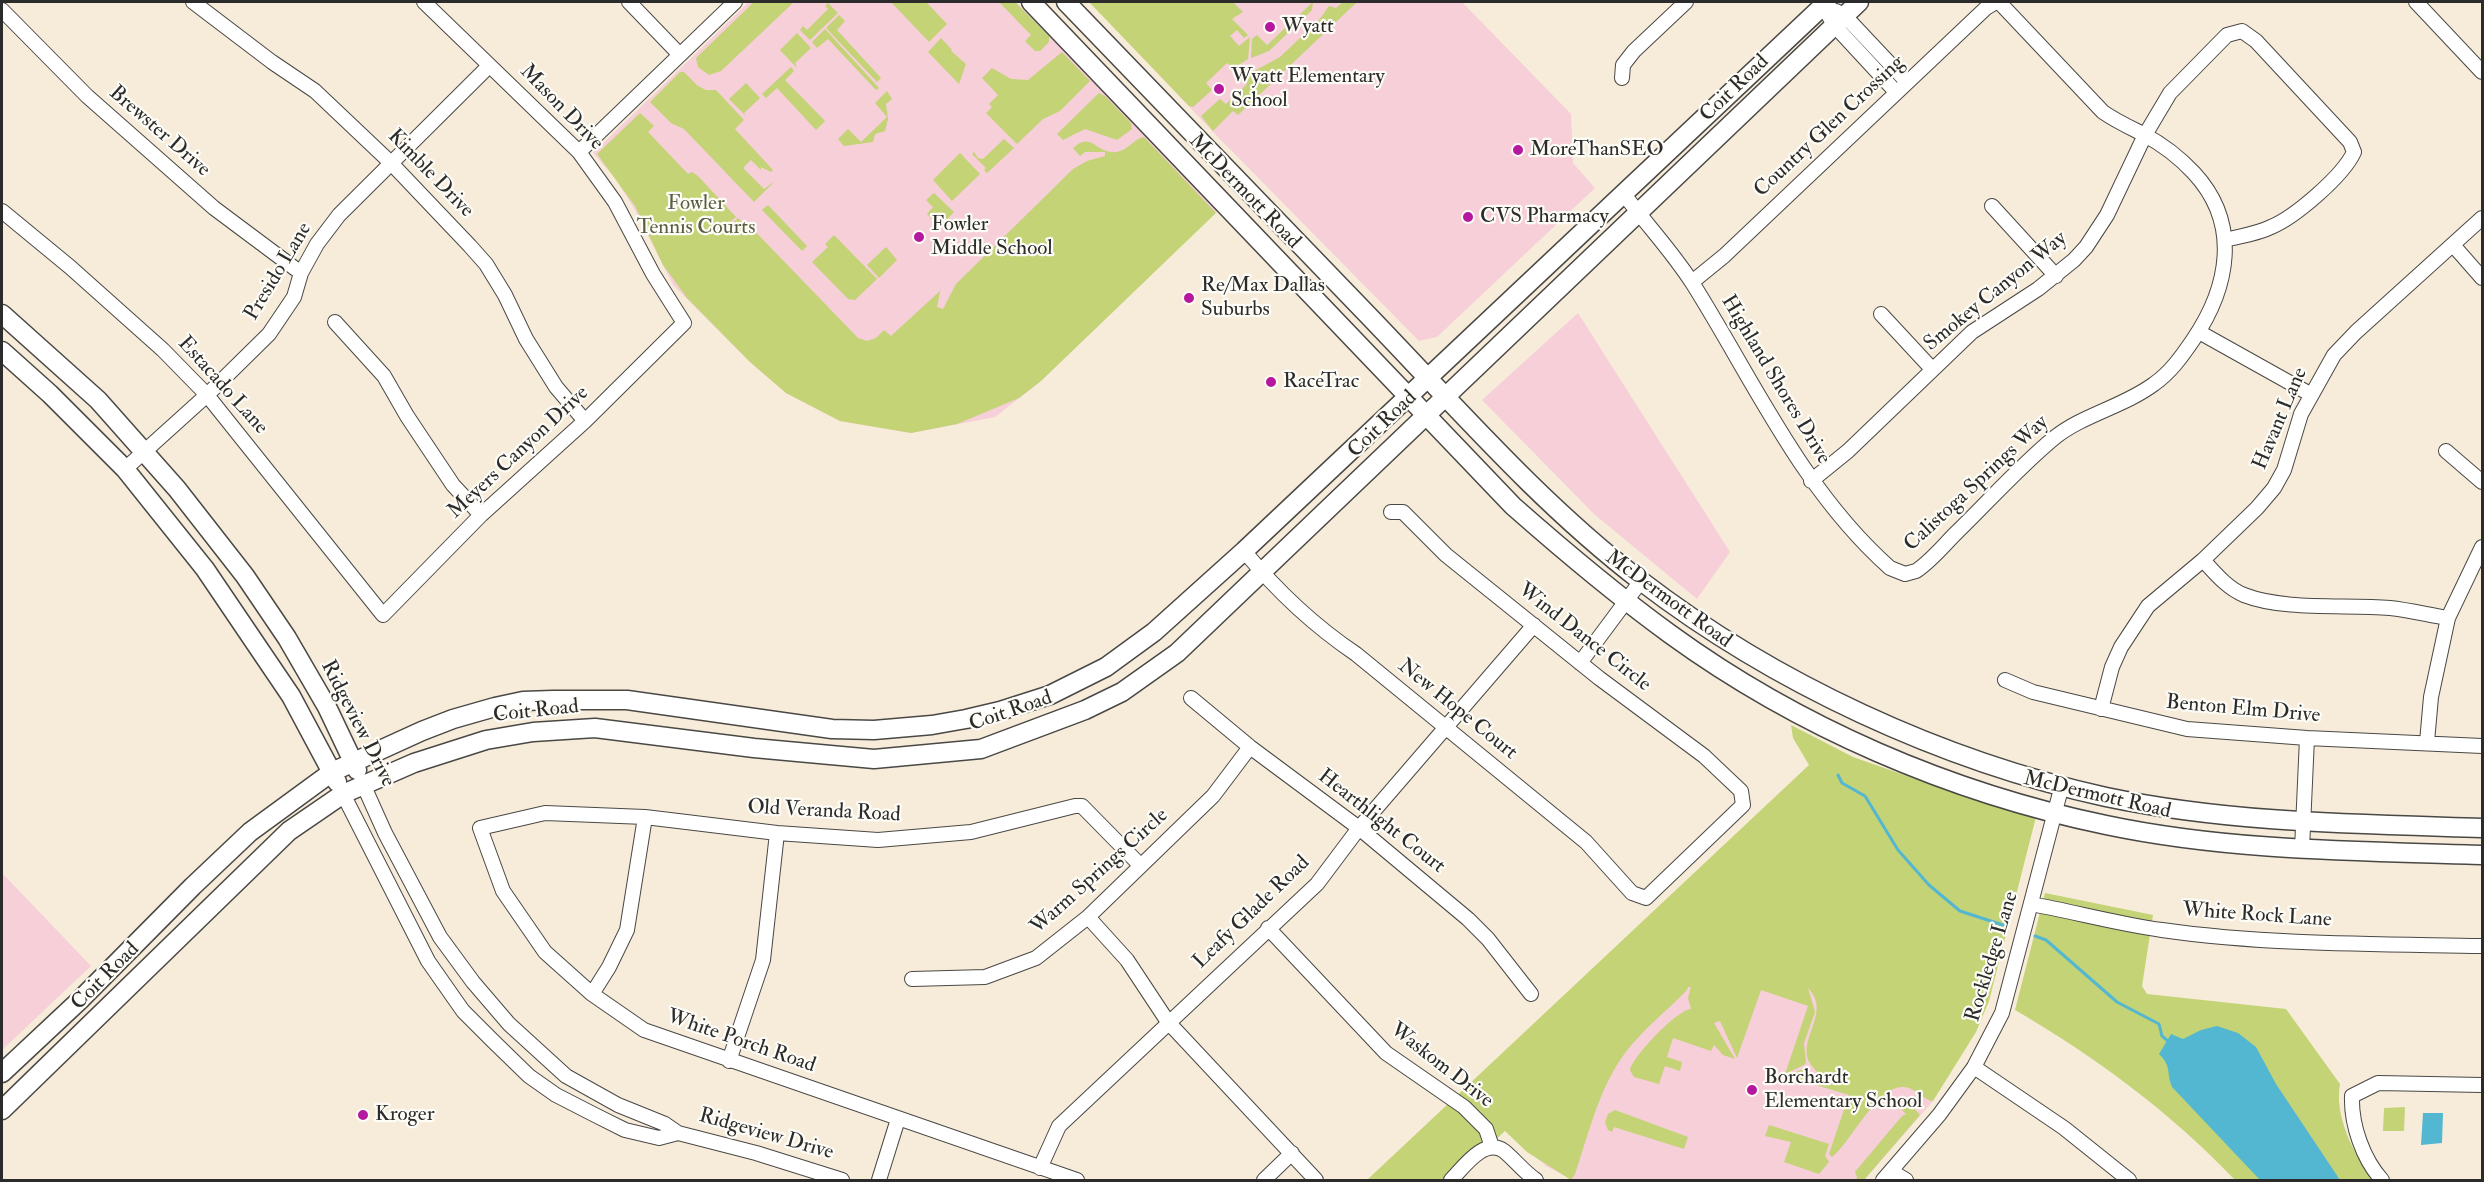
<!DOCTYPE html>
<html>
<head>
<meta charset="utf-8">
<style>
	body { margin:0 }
	#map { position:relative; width:2484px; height:1182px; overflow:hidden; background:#f7ecd9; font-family:"IM FELL Double Pica",serif }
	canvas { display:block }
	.frame { position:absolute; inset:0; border:3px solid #2b2b2b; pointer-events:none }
</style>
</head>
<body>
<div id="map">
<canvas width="2484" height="1182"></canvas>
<div class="frame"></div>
</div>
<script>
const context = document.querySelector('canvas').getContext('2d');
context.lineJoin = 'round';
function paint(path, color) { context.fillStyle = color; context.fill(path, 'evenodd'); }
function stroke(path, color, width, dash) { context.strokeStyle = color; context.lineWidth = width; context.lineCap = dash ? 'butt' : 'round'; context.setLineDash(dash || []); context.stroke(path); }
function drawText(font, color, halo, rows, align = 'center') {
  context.font = font + ' "IM FELL Double Pica",serif'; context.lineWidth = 4.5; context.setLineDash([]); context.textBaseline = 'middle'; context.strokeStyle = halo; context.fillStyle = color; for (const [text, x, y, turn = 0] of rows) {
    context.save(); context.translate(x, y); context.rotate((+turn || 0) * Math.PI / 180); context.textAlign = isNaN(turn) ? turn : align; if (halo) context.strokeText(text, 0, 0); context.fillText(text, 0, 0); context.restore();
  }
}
const built = new Path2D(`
	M749 2H1016L1218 210 1041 381 995 417 911 433 840 421 786 393 750 362 673 285 635 210 615 178 593 153Z
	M1090 2H1462L1571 114 1573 163 1595 188 1437 337 1419 341 1216 135Z
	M1578 313 1730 552 1697 599 1594 514 1482 400Z
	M2 873 91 966 2 1050Z
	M1731 917 1933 1101 1864 1180H1573L1546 1166 1507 1130Z`);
const green = new Path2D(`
	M754 2H794L721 71 709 75 698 67 696 58Z
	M891 2H926L947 24 929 42Z
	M999 2H1015L1049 36V42L1040 51H1035L1025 41 1031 35Z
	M1089 2H1233L1243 12 1232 19 1248 35 1244 38 1237 30 1230 36 1239 46 1250 37 1248 59 1234 68 1227 63 1206 83 1212 90 1193 107 1189 106Z
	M1313 2 1312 10 1269 51 1251 58 1252 39 1257 35 1267 45Z
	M1343 2H1357L1238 115 1233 111 1213 131 1201 116 1220 99 1226 104 1247 84 1243 77 1280 57 1319 20 1329 6 1336 8Z
	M828 3 838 13 810 40 800 30 803 26 807 30 828 9 825 6Z
	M839 15 845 21 837 30 881 78 877 82 826 28Z
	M825 29 879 88 876 90 828 39 817 48 812 42Z
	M797 33 811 48 795 63 797 68 780 50Z
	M941 38 952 50 951 51 966 64 959 84 928 52Z
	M1062 52 1090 81 1060 111 1043 119 1017 144 986 113 992 107 989 104 998 95 982 78 992 68 1011 79 1028 80Z
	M791 67 794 71 785 80 825 121 816 130 777 88 766 98 762 94Z
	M680 72H684L698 86 706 90H716L744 120 735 129 773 170 771 172 761 167V170L751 160 743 168 764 189 775 181 754 202 684 129 671 123 650 102Z
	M746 83 760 98 744 113 747 117 729 99Z
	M887 91 892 99 886 104 888 119 885 131 875 134 873 142 844 146 838 139 848 129 861 142 887 117 875 103Z
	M1099 93 1105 96 1131 123 1132 129 1117 140 1085 129 1063 140 1057 134Z
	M640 113 654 126 648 132 688 174 692 172 698 176 736 217 731 221 733 223 738 218 742 222 744 220 858 338 867 341 876 338 884 330 891 336 940 291 941 287 937 307 943 309 956 284 1073 169 1087 161 1105 156V152H1085L1080 156 1073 148C1091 132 1094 150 1111 152 1127 154 1132 139 1144 137L1216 213 1041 381 1019 398 957 424 911 433 840 421 786 393 750 362 687 298 663 265 635 206 597 154Z
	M1004 139 1014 148 987 173 984 170 986 168 972 154 974 152 978 158 983 159Z
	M960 153 980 174 952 201 933 180Z
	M934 193 954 212 940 227 927 214 933 207 926 200Z
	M768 205 807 246 802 251 762 210Z
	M834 235 877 279 855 300 848 299 812 262 828 247 825 244Z
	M886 247 897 260 879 278 867 265Z
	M1791 725 1853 757 1944 789 2036 817 1989 1001 1976 1032 1933 1101C1923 1100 1916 1088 1904 1087 1877 1085 1852 1141 1832 1157L1829 1154 1849 1095 1786 1076 1806 1068 1814 1075 1822 1078C1817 1070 1809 1066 1807 1056 1803 1033 1830 1010 1808 988L1815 1012 1804 1043 1806 1063 1804 1065 1785 1074 1808 1006 1761 990 1737 1058 1720 1021 1714 1023 1735 1059 1723 1055 1714 1045 1711 1051 1673 1038 1667 1057 1682 1062 1680 1071 1665 1066 1659 1084 1634 1077 1630 1070C1633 1056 1678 1009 1691 1009L1688 998 1691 987H1688L1687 990C1667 1011 1642 1030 1625 1053 1599 1088 1589 1133 1575 1174L1571 1180 1527 1152 1505 1131 1453 1180H1367L1809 765 1793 738Z
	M2045 893 2153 915 2142 986 2147 994 2286 1009 2340 1084C2334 1116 2354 1155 2373 1180H2235C2169 1111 2097 1058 2015 1010Z
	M1906 1103 1912 1106 1920 1115 1864 1180H1850H1856L1857 1177 1855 1172 1902 1116 1906 1114 1899 1107Z
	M2405 1107 2404 1131H2383L2384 1108Z
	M1615 1110 1688 1137 1684 1149 1614 1127 1612 1132 1608 1130 1605 1122 1608 1114Z
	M1769 1125 1829 1144 1825 1156 1829 1162 1819 1174 1784 1162 1791 1142 1765 1136Z`);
const water = new Path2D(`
	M2217 1026 2238 1033 2256 1047 2276 1084 2340 1180H2260L2172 1087C2166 1072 2172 1067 2159 1054L2171 1034 2183 1039 2201 1030Z
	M2423 1113H2443L2442 1143 2421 1145Z`);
const stream = new Path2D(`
	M1838 775 1842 783 1865 796 1898 850 1929 885 1960 911 2006 926
	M2035 936 2046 940 2117 1002 2159 1024 2162 1036 2169 1042`);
const minor = new Path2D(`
	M193 2 272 62 315 91 391 163 470 246 486 264 505 295 526 339 556 387 585 421
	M629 2 680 55
	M1821 2 1834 25 1896 92
	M2416 2 2482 72
	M2 10 87 96 214 208 301 273
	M1836 11 1844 15 1907 82
	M1622 78 1623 65 1634 51 1686 2
	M579 152 735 2
	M1623 193C1646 224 1672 251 1693 284 1754 381 1802 490 1890 568L1905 574 1916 571C1931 561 1943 546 1956 533 1988 502 2019 467 2054 438 2084 414 2123 407 2154 384 2171 372 2182 356 2193 340 2229 287 2241 224 2194 173 2180 158 2160 143 2143 134 2129 127 2116 121 2103 112L1999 2
	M1992 206 2056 276
	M2 211 70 267 163 350 207 395 383 615 481 515 585 421 684 323 653 274 615 202 579 152 424 2
	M2453 245 2482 278
	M1692 282 1724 256 1986 8 1996 2
	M1881 314 1932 369
	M335 322 384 376 407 416 453 485 481 515
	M2199 332 2310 394
	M2446 451 2482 482
	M125 469 207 395 269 334 294 297 301 273 317 244 339 215 489 66
	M1811 481 1848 451 1972 332 2038 289 2074 260 2086 247 2107 215 2145 135 2170 93 2227 35 2242 31 2256 41 2350 142 2354 152C2343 176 2295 217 2271 227 2257 234 2240 236 2225 240
	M1244 551C1277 591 1313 625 1356 654L1586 842 1632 893 1646 898 1743 805 1741 791 1704 756 1599 678 1446 555 1403 512H1391
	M2203 560C2215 573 2227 588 2244 595 2285 611 2346 604 2390 608 2409 610 2429 615 2448 618
	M1580 663 1641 581
	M2005 680 2033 692 2187 729 2307 738 2482 746
	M1191 698 1250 747 1359 828 1468 919 1488 939 1531 994
	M2101 709 2112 667 2121 647 2148 606 2203 560 2257 508 2274 488 2284 470 2301 414 2334 355 2356 332 2482 218
	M2427 742 2431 697 2448 618 2482 547
	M363 784 385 833 440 937 473 982 509 1024 566 1076 618 1105 665 1124 678 1133 756 1153 842 1180
	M343 794 428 961 463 1011 493 1041 529 1076 556 1095 595 1115 625 1130 659 1138 678 1133
	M2302 849 2307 738
	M2031 904C2075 912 2118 924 2162 930 2268 945 2375 944 2482 946
	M1088 917 1127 960 1168 1022 1316 1180
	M1268 928 1386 1053 1464 1107 1486 1129 1492 1147
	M912 979 985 977 1036 958 1088 917 1213 796 1250 747
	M592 994 609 967 627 930 645 817
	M729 1061 763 960 777 833
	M1974 1067 2064 1128 2129 1180
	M1040 1168 1059 1126 1317 884 1359 828 1534 625
	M1891 1171 1906 1180
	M879 1180 898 1119
	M1077 1180 644 1030 592 994 545 952 503 891 480 828 545 813 645 817 777 833 878 840 971 832 1075 806H1082L1140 865
	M1264 1180 1292 1153
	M1451 1180C1463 1168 1484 1137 1504 1151 1515 1160 1524 1172 1536 1180
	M1883 1180 1939 1115 1974 1067 2002 1013 2062 785
	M2382 1180C2363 1159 2351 1125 2352 1096L2378 1083 2482 1085`);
const major = new Path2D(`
	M1031 2 1513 506C1564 551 1615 594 1670 634 1798 727 1951 793 2106 825 2229 851 2357 851 2482 855
	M1066 2C1165 105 1265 208 1364 311 1453 403 1539 503 1641 581 1774 683 1942 761 2106 797 2230 823 2357 824 2482 828
	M2 314 98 400 177 489 245 576 287 638 327 707 357 770
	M2 351 50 394 125 469 205 569 291 696 337 782
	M2 1073 80 1000 193 886 250 832 332 772 422 731 453 719 495 707 523 701 553 700H627L832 729 874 730 932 725 966 719 1000 711 1050 695 1106 667 1154 632 1244 551 1827 2
	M2 1110 289 831 343 794 414 763 486 740 533 732 595 728 754 748 874 759 981 749 1085 710 1122 692 1177 653 1859 2`);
const markers = [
	[1270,27,6,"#b5179e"],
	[1219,89,6,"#b5179e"],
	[1518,150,6,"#b5179e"],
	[1468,217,6,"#b5179e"],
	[919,237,6,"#b5179e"],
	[1189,298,6,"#b5179e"],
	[1271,382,6,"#b5179e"],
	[1752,1090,6,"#b5179e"],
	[363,1115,6,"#b5179e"]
];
const poiNames = [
	["Wyatt",1282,27],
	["Wyatt Elementary",1231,77],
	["School",1231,101],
	["MoreThanSEO",1530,150],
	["CVS Pharmacy",1480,217],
	["Fowler",931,225],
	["Middle School",931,249],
	["Re/Max Dallas",1201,286],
	["Suburbs",1201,310],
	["RaceTrac",1283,382],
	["Borchardt",1764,1078],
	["Elementary School",1764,1102],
	["Kroger",375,1115]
];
const streetNames = [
	["Coit Road",1735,89,-44],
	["Mason Drive",561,108,46],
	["Country Glen Crossing",1830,127,-43],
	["Brewster Drive",159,132,41],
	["Kimble Drive",430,174,46],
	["McDermott Road",1244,192,46],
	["Presido Lane",279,272,-59],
	["Smokey Canyon Way",1996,292,-39],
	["Highland Shores Drive",1775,380,59],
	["Estacado Lane",222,386,48],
	["Havant Lane",2281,419,-67],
	["Coit Road",1383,425,-44],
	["Meyers Canyon Drive",519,453,-43],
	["Calistoga Springs Way",1977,484,-43],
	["McDermott Road",1668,600,36],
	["Wind Dance Circle",1584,638,38],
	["New Hope Court",1457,710,39],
	["Benton Elm Drive",2243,710,5],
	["Coit Road",536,712,-6],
	["Coit Road",1011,712,-19],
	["Ridgeview Drive",357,724,63],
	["McDermott Road",2097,796,13],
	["Old Veranda Road",824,812,3],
	["Hearthlight Court",1381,822,38],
	["Warm Springs Circle",1100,872,-42],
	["Leafy Glade Road",1252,913,-44],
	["White Rock Lane",2257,916,4],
	["Rockledge Lane",1993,957,-73],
	["Coit Road",106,977,-45],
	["White Porch Road",741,1042,19],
	["Waskom Drive",1441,1066,38],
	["Ridgeview Drive",766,1135,16]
];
const parkNames = [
	["Fowler",696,204],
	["Tennis Courts",696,228]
];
paint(built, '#f6cfd8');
paint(green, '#c3d375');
paint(water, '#54b7d2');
stroke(stream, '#54b7d2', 3);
stroke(minor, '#4a4845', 16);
stroke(major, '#4a4845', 21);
stroke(minor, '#fff', 14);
stroke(major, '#fff', 18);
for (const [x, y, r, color] of markers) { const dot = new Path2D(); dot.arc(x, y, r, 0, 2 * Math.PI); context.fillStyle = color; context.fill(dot); stroke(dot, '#fdfcf7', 2); }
drawText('21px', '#2b2b2b', '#fdfcf7', poiNames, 'left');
drawText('21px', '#2b2b2b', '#fdfcf7', streetNames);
drawText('21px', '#595d41', '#fdfcf7', parkNames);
</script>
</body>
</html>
